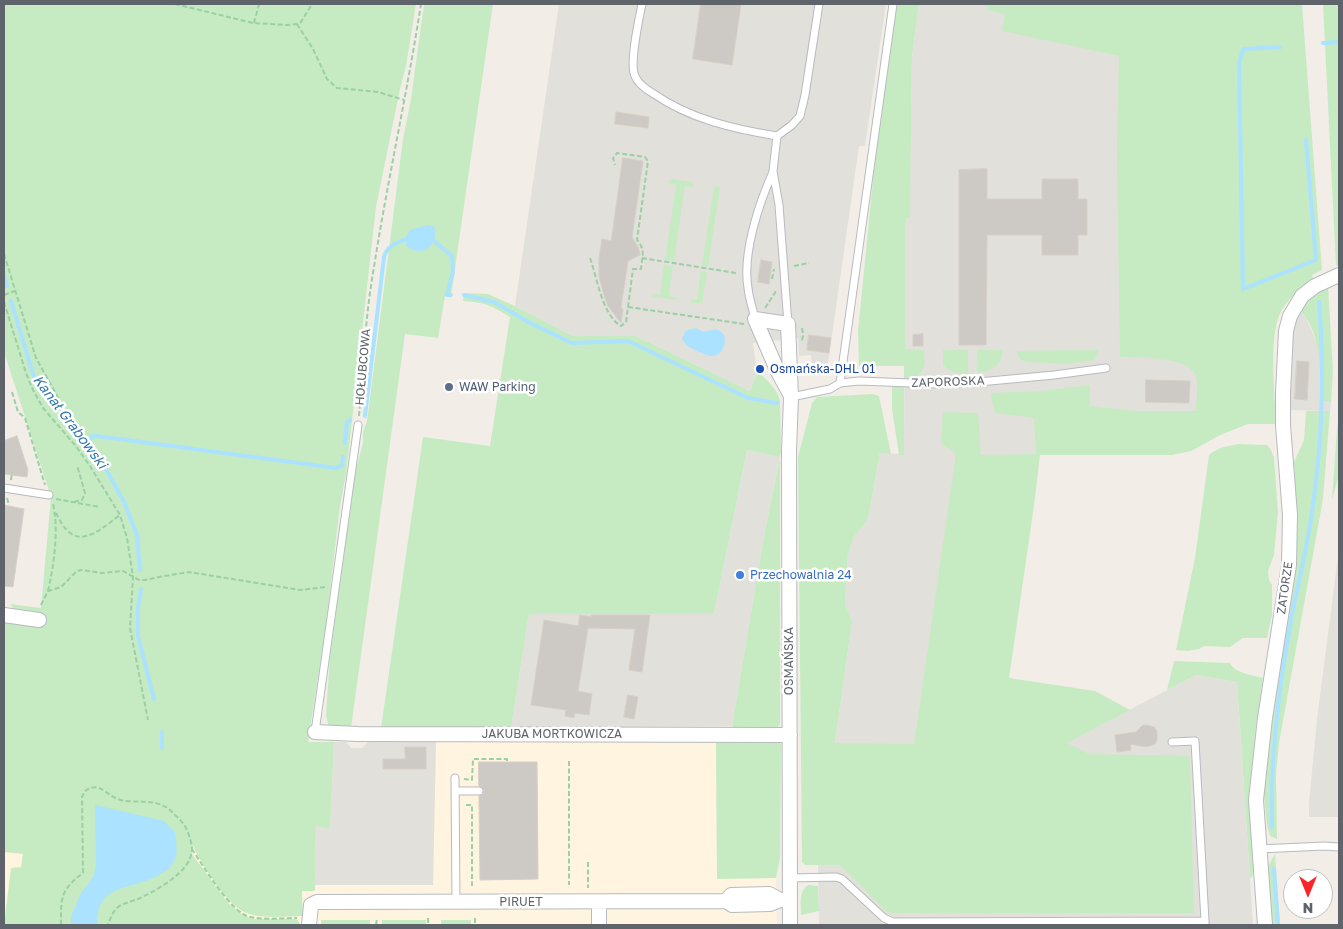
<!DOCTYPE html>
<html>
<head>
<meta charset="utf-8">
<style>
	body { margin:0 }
	#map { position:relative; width:1343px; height:929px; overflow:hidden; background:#f2eee7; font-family:"Golos Text",sans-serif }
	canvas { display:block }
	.frame { position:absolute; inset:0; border:5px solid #5e6469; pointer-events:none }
	.north { position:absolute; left:1283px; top:869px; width:50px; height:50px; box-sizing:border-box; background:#fff; border:1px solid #bfc1c3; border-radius:50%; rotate:180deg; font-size:14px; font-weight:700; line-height:20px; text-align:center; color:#5e6469 }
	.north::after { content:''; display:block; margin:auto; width:18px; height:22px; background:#fa2429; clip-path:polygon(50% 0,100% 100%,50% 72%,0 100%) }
</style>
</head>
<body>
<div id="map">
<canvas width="1343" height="929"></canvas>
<div class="frame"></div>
<div class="north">N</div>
</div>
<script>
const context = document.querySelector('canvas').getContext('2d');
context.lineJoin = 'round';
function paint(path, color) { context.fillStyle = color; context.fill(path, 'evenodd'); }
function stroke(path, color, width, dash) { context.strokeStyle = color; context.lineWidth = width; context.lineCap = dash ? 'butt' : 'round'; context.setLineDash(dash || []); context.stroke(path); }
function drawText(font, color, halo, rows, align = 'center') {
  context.font = font + ' "Golos Text",sans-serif'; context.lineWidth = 5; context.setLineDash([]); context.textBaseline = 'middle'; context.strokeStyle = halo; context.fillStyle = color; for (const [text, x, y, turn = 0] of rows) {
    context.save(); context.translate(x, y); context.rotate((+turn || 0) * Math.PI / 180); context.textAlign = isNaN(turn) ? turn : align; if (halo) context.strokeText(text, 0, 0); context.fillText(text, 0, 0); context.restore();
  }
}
const commercial = new Path2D(`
	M334 742 316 826 433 885 436 742 716 743 717 879 776 878 777 925H4V850Z`);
const industrial = new Path2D(`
	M559 4H886L865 146H859L827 370 813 373 811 355 799 356 798 338 753 343 757 372 750 391 636 336H573L515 306Z
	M919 4H1234L1240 427 1220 435 1191 451 1171 455H1040L914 744 1066 743 1196 675 1237 682 1253 925H819L818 865 852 621 845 604 848 554 854 537 868 519 880 453 904 454 905 219 909 218 912 57Z
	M1299 308 1305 316 1319 347 1321 360 1320 401 1331 402 1330 411 1287 410 1290 332Z
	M747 450 780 456 764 536 732 726 511 728 529 614H714Z
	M1339 549V817H1309V803L1317 719Z
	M334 742H346L351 748H362L368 742H436L433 885H315L316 825 330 829Z`);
const green = new Path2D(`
	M4 4H416L406 66 400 89 376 207 346 474 340 506 326 624 308 742H334L330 829 316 826 315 891H302L303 916C286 916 265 919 249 914 228 908 202 865 193 846L192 854 228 903 243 915 252 919H295L298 920 300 925H4L11 868 21 867 23 854 4 852V620L16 611 10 604 41 608 51 497 4 352Z
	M424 4H493L451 296H445L438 338 405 334 351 728 329 727 326 715 330 656 356 469 363 443V432L367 421 403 139 411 99Z
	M895 4H919L912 57 910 218 905 219V349L924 350C925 362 926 369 917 377L904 378V366H859L858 331 877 140Z
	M988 4H1302L1322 270 1312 275 1313 279C1301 289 1285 300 1279 316 1269 340 1275 396 1276 424H1248L1220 435 1191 451 1171 455H1040L1034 506 1009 678 1095 691 1130 710 1067 743 1089 754 1188 756 1190 759 1194 913H891L885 910 840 865H805L802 862 798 457 812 403 817 397 873 394 879 396 891 454 880 453 868 519 854 537 848 554 845 604 852 621 835 743 914 744 956 454 941 443 943 412 978 413 981 455 1036 454 1034 418 995 413 990 393 1041 391 1090 385V406L1137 411H1196C1196 401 1199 386 1196 376 1189 356 1139 358 1120 357L1117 153 1119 56 1002 31 1005 14 987 10Z
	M1323 4H1339V265L1336 266Z
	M672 179 691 182 694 185 693 187 685 186 674 261 665 260 676 185 667 183Z
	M714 186 720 187 708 267 702 266Z
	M664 265 673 267 669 296 677 298V300L653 297V294L660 295Z
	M701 271 707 272 702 304 690 302V300H697Z
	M1328 285 1333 371 1331 402 1320 401C1320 365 1323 338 1299 308L1306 299Z
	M464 293 488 294 515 306 573 336H636L750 391 757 372C766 378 777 389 780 400L781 452 780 456V724L777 728 738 729 732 726 764 536 780 457 747 450 714 614H529L511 728H381L423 437 490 446 510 317C492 306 484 302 463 301Z
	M943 350H968V374C957 374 951 373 943 365Z
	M977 350H1003C1002 366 992 370 978 373Z
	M1099 350 1094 360 1066 364 1027 362 1021 360 1016 351Z
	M892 386H904V455H899L892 409Z
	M1306 411H1330L1323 499 1279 743 1276 774 1277 839 1270 836 1267 826 1263 786 1275 682 1293 584 1297 537 1294 462 1304 440Z
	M1339 417V475L1332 500 1337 429Z
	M1239 444 1267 445 1271 450 1274 458 1278 512 1274 555 1268 571 1269 580 1272 585V615L1267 638H1243L1230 647 1204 646 1199 649 1188 651 1176 650 1195 558 1209 455C1218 447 1228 446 1239 444Z
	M1174 661 1230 663C1234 673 1253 675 1263 678L1255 733 1251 788 1254 869 1252 877 1250 878 1237 682 1196 675 1167 690Z
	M734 742H778L781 744 780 858 776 878 717 879 716 743Z
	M1275 854 1280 925H1271L1267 868Z
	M809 885 818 886 819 911 801 915C801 905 798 890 809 885Z
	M321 920H370V925H321Z
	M382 920H426V925H382Z
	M441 920H471V925H441Z`);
const water = new Path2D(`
	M427 225 434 226C437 237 434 242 427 250 418 251 412 252 406 245V237L410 230Z
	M696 328 703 332C708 332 713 328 718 330 731 335 724 356 712 356 707 356 702 353 697 351 691 348 685 345 682 339L685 331Z
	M95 805 164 821 175 832C176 842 179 854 173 863 170 869 164 872 159 875 130 891 97 882 97 925H71V917L81 893 94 876 96 862Z`);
const stream = new Path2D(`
	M1323 43 1339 42
	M1280 47 1243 49 1239 64 1243 289 1316 260 1306 140
	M434 241 452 256 453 272 447 295H451
	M4 274 7 286
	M464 295 494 302 532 324 572 343 628 341 748 398 777 403
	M11 301 34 377 103 464 124 502 137 535 140 570
	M365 416 384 257C387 246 396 243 406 239
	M345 443 347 422 350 420
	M91 447 90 439 93 436H97L336 468 342 466 343 457
	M141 589 138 608V636L154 699
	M162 748V732
	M1272 827C1270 760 1278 693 1290 626 1294 600 1301 574 1306 548 1321 467 1326 384 1319 302
	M1274 869 1278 925`);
const building = new Path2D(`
	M701 4H741L732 65 693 59Z
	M616 112 649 117 648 128 615 124Z
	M623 158 643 161 632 237 638 247 640 255 628 261 621 307 623 310 621 323 608 306 604 295 599 276V259L602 239 611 241Z
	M987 169V199H1042V179H1078V199H1087V235H1078V255H1042V235H987L986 345H959V170Z
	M761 260 772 262 769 284 758 282Z
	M923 334V346H913V335Z
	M809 335 831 338 829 353 807 350Z
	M1297 361 1309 362 1307 400 1295 399Z
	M1146 380 1190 381 1189 403 1146 402Z
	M17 436 28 470 27 477 4 474V441Z
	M4 505 24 509 13 587 4 586Z
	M580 615 591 617V615H650L642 672 629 670 635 629 588 628 578 691 592 694 589 715 575 713 574 718 565 716 566 710 531 705 544 620 578 626Z
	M628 695 638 697 634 719 624 717Z
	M1146 725 1154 727 1157 731V740L1155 744 1146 747 1130 744 1131 750 1117 752 1115 735 1136 732 1142 726Z
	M405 747H426V769H383V759H405Z
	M479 762H537L538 879 480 880 479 796 483 794 484 791 482 787 479 786Z`);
const path = new Path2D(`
	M175 4 253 23 287 25 297 24 301 22 312 4
	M254 23 259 4
	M297 24 313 49 327 79 337 88 378 92 404 100
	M4 254 36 358 59 399
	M590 258C597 277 602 315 621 326L626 322 633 269H641C642 257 646 250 637 240L648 161 645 157 617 153 613 158 615 165
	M642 258 736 273
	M794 266 809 263
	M772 279 774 269
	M4 295 15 291
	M4 302 26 373 33 390 43 408 75 445 90 466 120 515 127 538 133 577 130 628 148 720
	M628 307 744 324
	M765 308 776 291
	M802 328 803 335 802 341
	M12 392 18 412 25 418 45 485
	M359 416C363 369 365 320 373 273 387 183 407 94 421 4
	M11 480 12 472
	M7 498 9 505
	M56 499 100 507
	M74 502 82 500 85 493 77 465
	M56 513C59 518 62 526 67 530 83 548 106 525 120 515
	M48 591C54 565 59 529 53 504H52
	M41 605 48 591 61 587 77 571 82 570 102 573 123 571 139 580H145L159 577 189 572 300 590 326 587
	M569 761V885
	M464 779 472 780 473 759H507V762
	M466 805H472V886
	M192 849C203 866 231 913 250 917 265 920 282 918 297 918
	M588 862V888
	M428 918V925
	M475 918V925
	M61 925C61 898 60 890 83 873L82 797 85 791C101 779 108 800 126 801 146 803 160 798 175 815 180 819 184 824 187 830 189 835 192 844 192 849 192 872 155 891 138 899 131 902 122 903 117 908 112 913 110 919 108 925
	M376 925 377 918`);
const lane = new Path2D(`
	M642 4C639 19 629 64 635 76 638 84 647 90 654 94 690 119 734 129 777 136
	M755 319C753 309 749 299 748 288 742 254 759 203 773 172
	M788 324 779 205 773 171 777 136 792 125 800 116 805 95 819 4
	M840 383 893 4
	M791 397 830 389 840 383 859 381 937 384 979 382 1054 375 1106 368
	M4 488 49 495
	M315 732 358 425
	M1172 742 1195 741 1205 921
	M455 778 456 902
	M455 791H479
	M1259 849 1324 846 1339 847
	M790 878 836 877 842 879 884 918 893 922 1205 921V925`);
const street = new Path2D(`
	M755 319 788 324 791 397 789 451 790 925
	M755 319 778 372 790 394
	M4 615 39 620
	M315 732 358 734 790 735
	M726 901 731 895 769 894 780 900
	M309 925 311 905 317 902 726 901 732 905 770 904 780 900H790
	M599 925V902
	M1265 925 1256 800 1265 718 1289 565 1290 515 1283 425V393L1286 331 1290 316 1302 296 1315 286 1339 275`);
const markers = [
	[760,369,5,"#1a4fb4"],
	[449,387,5,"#5c6f8a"],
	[740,575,5,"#3f7fe0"]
];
const streetNames = [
	["HOŁUBCOWA",363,367,-85],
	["ZAPOROSKA",948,382,-2],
	["ZATORZE",1285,588,-82],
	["OSMAŃSKA",789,661,-90],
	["JAKUBA MORTKOWICZA",552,734],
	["PIRUET",521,902]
];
const transitNames = [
	["Osmańska-DHL 01",770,369]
];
const serviceNames = [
	["WAW Parking",459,387]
];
const shopNames = [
	["Przechowalnia 24",750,575]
];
const waterNames = [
	["Kanał Grabowski",70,422,53]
];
paint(commercial, '#fff4df');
paint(industrial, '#e2e0db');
paint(green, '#c6ebc2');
paint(water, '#aae2ff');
stroke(stream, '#aae2ff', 4);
paint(building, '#cdc9c4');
stroke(building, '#d7cfc4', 1);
stroke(lane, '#b7babf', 9);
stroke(street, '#b7babf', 16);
stroke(path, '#9bcfa5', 2, [5, 2.5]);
stroke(lane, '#fff', 7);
stroke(street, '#fff', 14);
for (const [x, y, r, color] of markers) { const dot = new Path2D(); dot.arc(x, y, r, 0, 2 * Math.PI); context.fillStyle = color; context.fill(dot); stroke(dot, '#fff', 2); }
drawText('12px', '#5e6469', '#fff', streetNames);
drawText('12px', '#164399', '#fff', transitNames, 'left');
drawText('12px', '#4e5e75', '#fff', serviceNames, 'left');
drawText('12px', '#366cbe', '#fff', shopNames, 'left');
drawText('italic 14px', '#367aaa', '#fff', waterNames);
</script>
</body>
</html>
